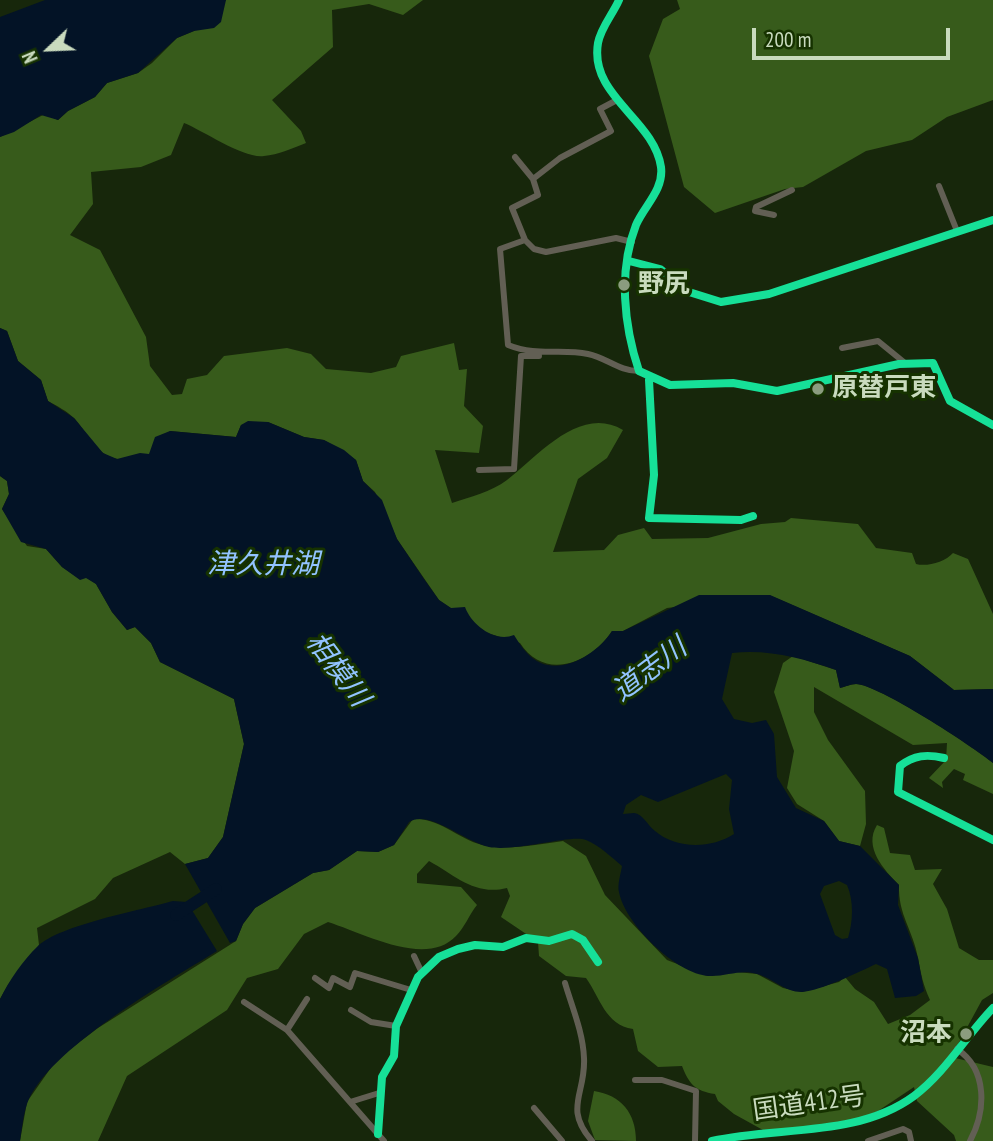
<!DOCTYPE html>
<html>
<head>
<meta charset="utf-8">
<style>
	body { margin:0 }
	#map { position:relative; width:993px; height:1141px; overflow:hidden; background:#17270b; font-family:"PT Sans Narrow",sans-serif }
	canvas { display:block }
	.north { position:absolute; left:14px; top:14px; width:70px; height:70px; -webkit-text-stroke:5px #163200; paint-order:stroke; rotate:247deg; font-size:19px; font-weight:700; line-height:28px; text-align:center; color:#c9dbbe }
	.north::after { content:''; display:block; margin:auto; width:24px; height:32px; background:#c9dbbe; clip-path:polygon(50% 0,100% 100%,50% 72%,0 100%) }
	.scale { position:absolute; left:752px; top:28px; width:198px; height:32px; box-sizing:border-box; border:4px solid #c9dbbe; border-top:0; padding-left:9px; font-size:21px; line-height:24px; white-space:nowrap; color:#c9dbbe; -webkit-text-stroke:5px #163200; paint-order:stroke }
</style>
</head>
<body>
<div id="map">
<canvas width="993" height="1141"></canvas>
<div class="north">N</div>
<div class="scale">200 m</div>
</div>
<script>
const context = document.querySelector('canvas').getContext('2d');
context.lineJoin = 'round';
function paint(path, color) { context.fillStyle = color; context.fill(path, 'evenodd'); }
function stroke(path, color, width, dash) { context.strokeStyle = color; context.lineWidth = width; context.lineCap = dash ? 'butt' : 'round'; context.setLineDash(dash || []); context.stroke(path); }
function drawText(font, color, halo, rows, align = 'center') {
  context.font = font + ' "PT Sans Narrow","Noto Sans JP",sans-serif'; context.lineWidth = 6; context.setLineDash([]); context.textBaseline = 'middle'; context.strokeStyle = halo; context.fillStyle = color; for (const [text, x, y, turn = 0] of rows) {
    context.save(); context.translate(x, y); context.rotate((+turn || 0) * Math.PI / 180); context.textAlign = isNaN(turn) ? turn : align; if (halo) context.strokeText(text, 0, 0); context.fillText(text, 0, 0); context.restore();
  }
}
const forest = new Path2D(`
	M226 0H423L403 15 369 4 332 10 333 47 272 100 301 131 306 143C293 148 278 155 264 156 244 159 204 131 184 123L171 155 141 167 91 172 93 204 70 235 100 250 146 337 150 366 172 395 182 394 187 379 207 375 224 356 287 348 311 354 326 369 371 373 396 367 401 356 454 343 459 370 467 369 464 406 483 426 479 453 435 450 452 503C470 497 491 492 507 480 537 457 580 404 623 430L607 458 578 479 553 552 604 550 618 535 644 528 652 539 708 538 761 524 785 522 791 518 858 524 876 548 912 553 916 564C927 567 945 562 953 553L968 559 993 614V689L954 690 910 656 769 595 667 608 623 631H612C591 664 544 681 520 643L487 633 439 600 397 539 375 492 363 481 356 460 324 440 304 437 268 422 241 425 236 437 170 431 149 455C138 453 129 461 118 459 97 456 87 433 75 419 67 411 57 406 48 401L41 380 18 361 7 331 0 328V137L45 114 58 120 68 111 95 97 107 83 138 73 152 63 177 38 194 31Z
	M677 0H993V100L947 117 912 140 866 151 803 187 785 189 715 213 684 187 649 56 663 19 680 9Z
	M0 476 7 481 9 494 2 509 27 546 46 549 62 567 80 579 86 577 96 584 112 612 127 630 135 627 151 643 160 662 234 699 244 744 223 837 208 858 185 864 170 852 113 878 95 899 37 928 39 945 8 985 0 999Z
	M793 656 836 670 840 688C845 687 851 684 856 684 878 684 974 747 993 763V794L963 780 965 774 954 769 942 782 943 788 929 778 946 760 947 743 913 745 814 687V712L828 740 865 791 866 824 860 846 839 841 824 821 797 804 787 788 794 751 774 692 783 663Z
	M413 819C441 817 460 842 488 846 510 850 541 844 563 841L586 856 605 895 667 960 708 976 737 972 757 974 783 988 802 992 839 982 845 977 855 989 874 1002 888 1024 910 1015 930 1000C923 985 921 974 918 958 913 930 898 915 899 885 884 870 863 847 877 825L884 828 890 853 910 855 915 870 942 869 933 884 947 909 959 948 979 960H993V993L982 1000 951 1057 993 1067V1141H956L954 1135 917 1101 914 1087 878 1111 856 1121 772 1135 734 1114 718 1101 715 1094C695 1091 689 1084 682 1066L658 1067 638 1051 633 1029C605 1025 600 997 586 978L566 976 539 956 538 942 501 917 510 896 507 888C475 896 456 876 429 861L417 874V883L461 887 477 905C469 915 465 927 456 936 426 968 363 933 328 922L304 934 278 969 247 978 227 1010 127 1076 98 1141H20L27 1102 57 1059 98 1028 236 941 243 924 255 908 313 873 329 870 357 851 378 852 394 845Z
	M594 1091C621 1095 636 1113 636 1141L595 1140 588 1121Z`);
const water = new Path2D(`
	M45 0H226L221 22 214 28 194 31 177 38 138 73 107 83 95 97 68 111 58 120 41 115 14 132 0 137V17Z
	M0 328 7 331 18 361 41 380 48 401 74 418 103 453 117 459 140 453 149 454 155 437 170 431 236 437 241 425 248 421 268 422 304 437 324 440 344 450 356 460 363 481 382 500 397 539 424 579 439 600 451 608 465 607C471 624 494 643 514 635 518 641 522 648 527 653 553 682 596 656 612 631H623L699 595H770L910 656 954 690 993 689V763C974 747 877 684 856 684 851 684 844 687 840 688L836 670C801 658 769 649 732 653L722 699 734 719 752 723 766 720 774 734 777 777 796 808 824 821 839 841 860 846 899 885 898 905 918 958 924 991 916 996 895 998 887 969 876 964C859 972 820 991 802 992 784 992 773 978 757 974 741 969 725 977 709 976 676 974 625 924 619 892 617 885 621 873 622 866 611 857 599 845 586 840 572 834 516 852 489 847 465 842 429 809 409 822L394 845 378 852 357 851 329 870 313 873 255 908 243 924 236 941 230 943 185 864 208 858 223 837 244 744 234 699 160 662 151 643 135 627 127 630 112 612 96 584 86 578 80 580 62 567 46 549 21 542 2 509 9 494 7 481 0 476ZM726 774 732 780 729 809 734 834C711 849 676 849 655 831 648 826 643 814 634 813 630 813 627 814 623 814L626 805 641 795 658 802ZM839 881 847 885C854 901 853 922 848 938L842 939 835 935 820 894 824 886Z
	M173 901 187 902 217 951C167 982 46 1050 27 1104 23 1116 22 1129 20 1141H0V999C9 981 23 960 38 946 60 925 141 910 173 901Z`);
const river = new Path2D(`
	M176 915 216 889`);
const street = new Path2D(`
	M617 100 600 109 611 131 560 158 533 179 538 195 512 208 525 240 534 249 546 252 616 238 632 242
	M515 157 533 179
	M939 186 957 231
	M774 215 755 211 756 207 792 190
	M525 240 500 249 508 345C538 357 560 348 588 354 607 358 619 371 639 371
	M842 348 878 341 905 363
	M479 470 514 469 521 356H539
	M414 956 422 973
	M315 978 329 988 333 978 350 987 355 973 411 990
	M565 983C572 1007 583 1032 584 1058 586 1094 563 1108 592 1141
	M244 1002 287 1030 384 1141
	M351 1010 371 1022 396 1026
	M287 1030 307 999
	M957 1049C988 1070 986 1111 970 1141
	M635 1080H662L696 1091 695 1141
	M350 1102 379 1093
	M534 1108 562 1141
	M868 1141 903 1129 909 1132 911 1141`);
const fast = new Path2D(`
	M619 0C613 14 601 27 598 43 589 96 654 119 661 167 664 190 644 206 636 225 618 271 624 326 639 371L670 385 733 383 777 391 899 364 933 363 950 401 993 425
	M629 261 660 269 689 292 721 302 769 294 993 220
	M649 380 654 475 649 518 741 520 753 516
	M944 758C927 754 914 755 900 766L898 792 993 840
	M378 1134 382 1077 394 1056 396 1026 418 977 439 957 458 949 475 945 503 947 526 938 549 941 572 934 583 940 598 962
	M712 1141C778 1126 857 1138 914 1096 945 1073 966 1036 993 1008`);
const markers = [
	[624,285,7,"#8b9c7f"],
	[818,389,7,"#8b9c7f"],
	[966,1034,7,"#8b9c7f"]
];
const poiNames = [
	["野尻",638,285],
	["原替戸東",832,389],
	["沼本",952,1034,"right"]
];
const streetNames = [
	["国道412号",809,1104,-8]
];
const waterNames = [
	["津久井湖",263,565],
	["相模川",337,670,53],
	["道志川",650,670,-37]
];
paint(forest, '#375b1b');
paint(water, '#031326');
stroke(river, '#031326', 12);
stroke(street, '#625f54', 6);
stroke(fast, '#16e098', 8);
for (const [x, y, r, color] of markers) { const dot = new Path2D(); dot.arc(x, y, r, 0, 2 * Math.PI); context.fillStyle = color; context.fill(dot); stroke(dot, '#163200', 2.5); }
drawText('bold 26px', '#c9dbbe', '#163200', poiNames, 'left');
drawText('26px', '#c9dbbe', '#163200', streetNames);
drawText('italic 28px', '#92c3ff', '#163200', waterNames);
</script>
</body>
</html>
